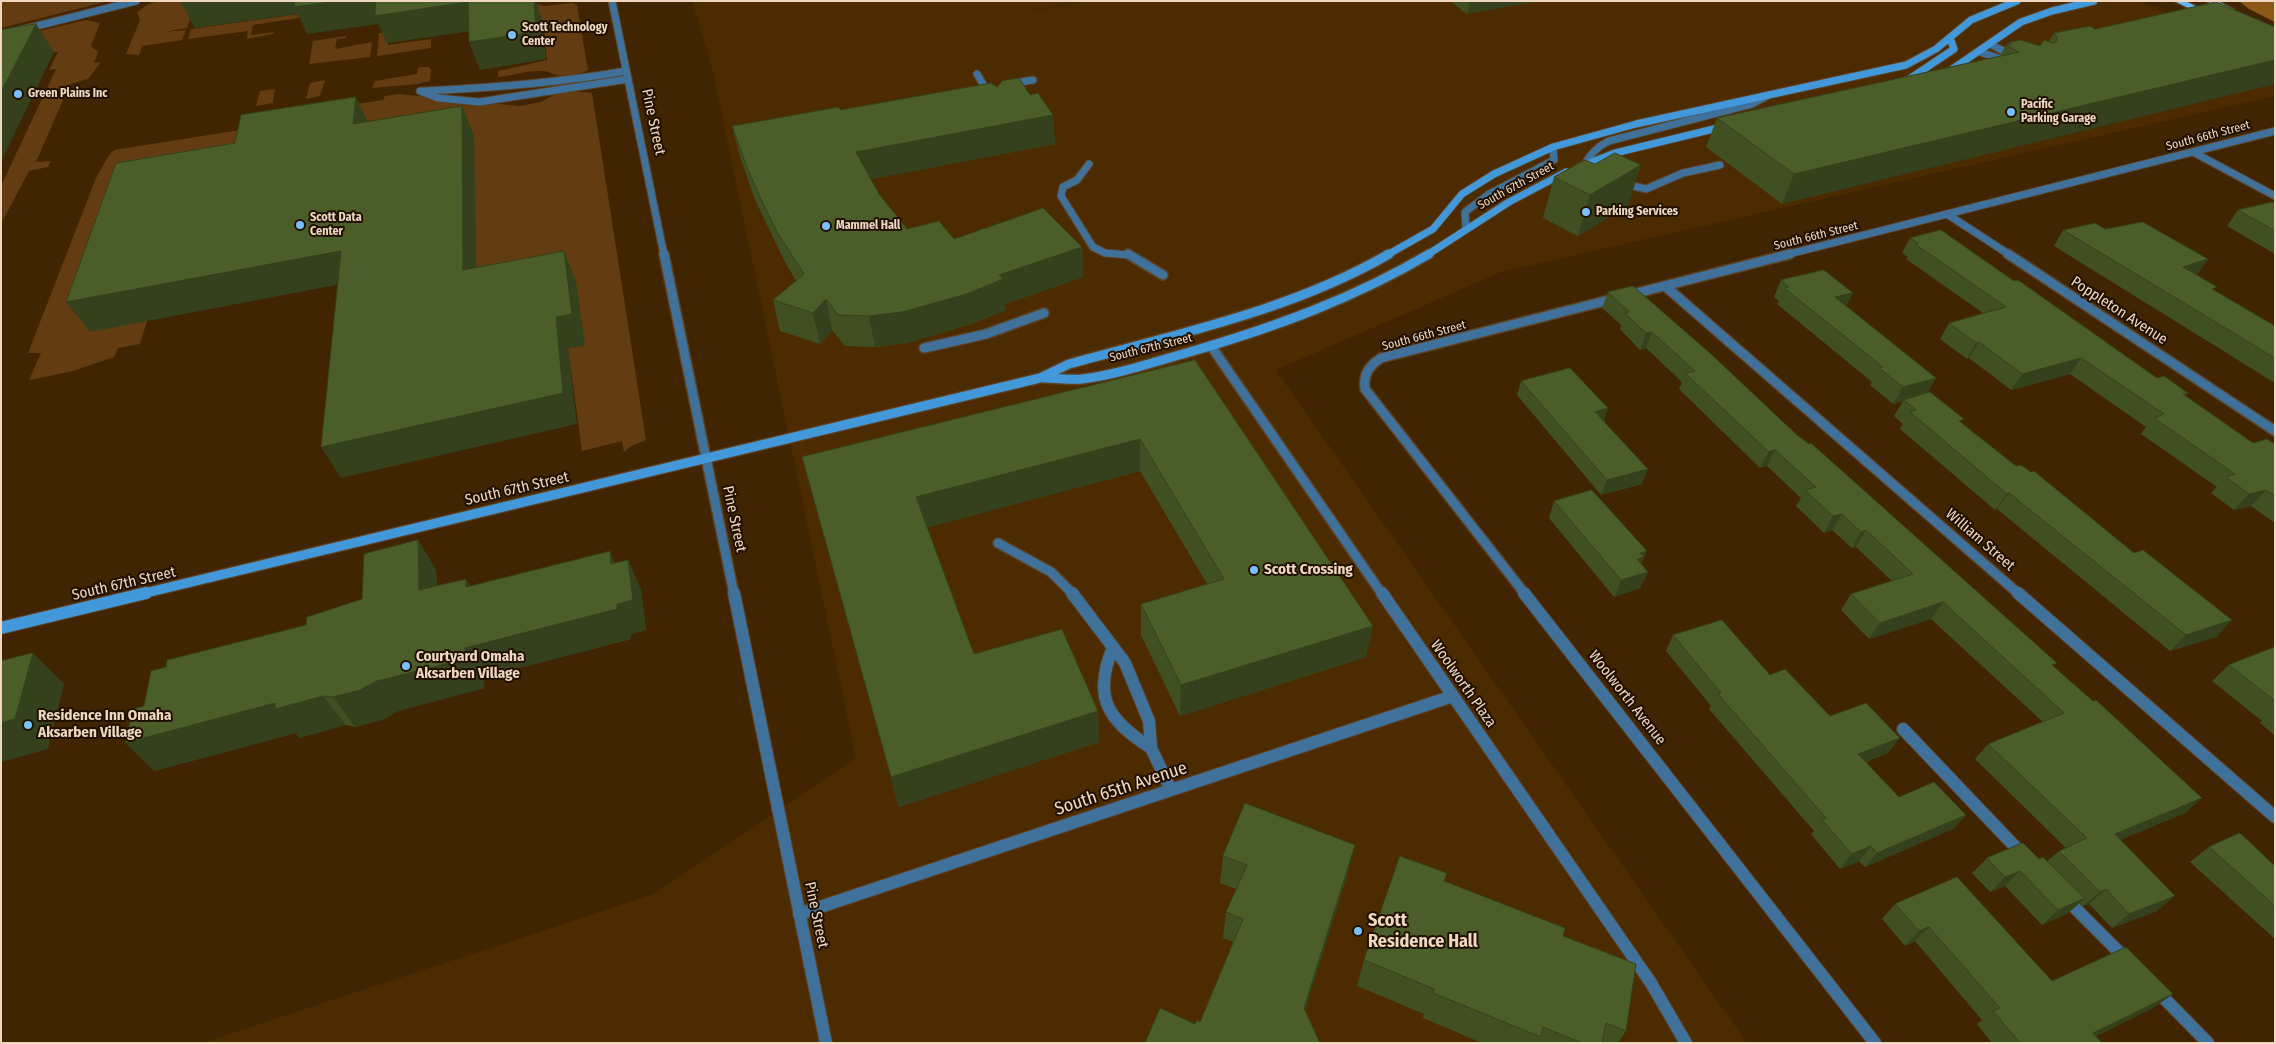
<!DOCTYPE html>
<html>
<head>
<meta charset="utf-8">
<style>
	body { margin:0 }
	#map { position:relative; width:2276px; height:1044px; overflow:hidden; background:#412401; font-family:"Fira Sans Condensed",sans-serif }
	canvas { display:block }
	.frame { position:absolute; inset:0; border:2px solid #efd7c1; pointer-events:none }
</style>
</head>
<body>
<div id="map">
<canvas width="2276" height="1044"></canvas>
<div class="frame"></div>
</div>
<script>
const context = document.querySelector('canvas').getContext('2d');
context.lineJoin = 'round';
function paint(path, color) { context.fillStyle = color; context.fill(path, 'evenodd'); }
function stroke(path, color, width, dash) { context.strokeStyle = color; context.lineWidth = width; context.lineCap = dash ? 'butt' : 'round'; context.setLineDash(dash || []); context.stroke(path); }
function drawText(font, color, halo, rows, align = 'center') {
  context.font = font + ' "Fira Sans Condensed",sans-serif'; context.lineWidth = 4; context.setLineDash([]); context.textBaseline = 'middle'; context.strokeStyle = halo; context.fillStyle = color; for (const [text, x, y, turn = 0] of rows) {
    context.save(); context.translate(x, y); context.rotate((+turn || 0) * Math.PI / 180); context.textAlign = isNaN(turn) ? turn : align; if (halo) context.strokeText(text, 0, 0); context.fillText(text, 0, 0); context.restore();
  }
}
const built = new Path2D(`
	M692 1H1083L982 19 1089 1H2139L2275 60V96L1501 272 1276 370 1747 1043H202L654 894 856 758 711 63Z`);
const green = new Path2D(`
	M1 1H109L1 28Z
	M157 1H204L194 7 187 28 163 32 186 30 182 40 142 46 139 55 126 54 140 20 137 12 147 5Z
	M524 1 545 6 572 3 577 5 588 70C582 74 568 77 561 76 554 75 549 71 542 71 526 70 513 76 498 77V71L547 60 542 20Z
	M299 14V18L253 25 251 35 274 32 273 34 247 39 248 31 188 39 191 29Z
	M86 20 100 23 91 46 98 52 94 63 101 62 88 79 70 84 36 162 51 161 48 167 29 171 1 224V186L56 69 49 70 58 52 40 54 1 40Z
	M388 32V45L431 39V48L377 56 379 33Z
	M346 36V38L337 39 335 49 372 42 370 57 309 64 313 41Z
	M420 67H429L431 70 430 81 418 84 372 88 375 81 417 74 418 68Z
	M325 80 320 96 306 99 310 83Z
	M275 89 273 103 256 106 260 91Z
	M569 91 592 93 646 440 631 446 624 452 622 441 582 451 568 348 585 345 422 282 367 153 324 109 383 100 385 96 398 94 519 106 541 102 554 95Z
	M297 121 147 321 140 344 118 348 114 357 73 371 29 380 41 353H28L96 178 109 155 114 150Z`);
const forest = new Path2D(`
	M2239 1H2275V22L2249 9Z`);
const serviceFar2 = new Path2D(`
	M1990 44 2013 56
	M1980 52 2007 61
	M977 74 989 94
	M1009 84 1033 80
	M420 91 438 98 479 102 628 79
	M423 91C491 88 559 83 626 71
	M1089 164 1077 180 1063 187 1061 196 1093 247 1105 253 1130 255
	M1592 170 1585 164C1591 153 1598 146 1609 141L1752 104 1769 95
	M1621 183 1646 189 1683 173 1720 165
	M1466 229 1465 212 1489 194 1554 160 1553 147`);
const serviceFar1 = new Path2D(`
	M1128 254 1163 275
	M1211 346 1382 594
	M924 348 986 334 1044 313
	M998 543 1051 572 1073 594`);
const service = new Path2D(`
	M1072 593 1113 647
	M1382 593 1651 983 1686 1043
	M1113 647 1125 663 1149 721 1151 748C1108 720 1092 698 1113 647Z
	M1903 729 2023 855
	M1151 748 1171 790
	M2065 898 2127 960
	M799 914 1453 696
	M2156 990 2208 1043`);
const minorFar2 = new Path2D(`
	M1 35 136 1
	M2193 152 2275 196
	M1947 214 2010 255
	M1785 255 2275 131`);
const minorFar1 = new Path2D(`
	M2008 254 2275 431
	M1665 286 2019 594
	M1525 594 1365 389C1363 374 1369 366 1381 358L1790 254`);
const minor = new Path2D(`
	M1524 593 1875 1043
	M2018 593 2275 817`);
const tertiaryFar2 = new Path2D(`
	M612 1 664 255`);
const tertiaryFar1 = new Path2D(`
	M664 254 734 594`);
const tertiary = new Path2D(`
	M734 593 826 1043`);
const secondaryFar2 = new Path2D(`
	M1951 70 2021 22 2052 11 2094 1
	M1902 84 1954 49 1950 38
	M1579 167 1615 153 1726 126
	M1387 255 1433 229 1462 194 1494 174 1553 147 1636 124 1906 65 1936 49 1971 20 2017 1
	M1427 255 1509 202 1566 172`);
const secondaryFar1 = new Path2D(`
	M1044 378C1057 378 1070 380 1082 379 1120 374 1157 361 1193 351 1275 327 1355 298 1429 254
	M141 594 1040 378 1069 364C1176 334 1293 310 1389 254`);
const secondary = new Path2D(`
	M1 628 146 593`);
const primary = new Path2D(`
	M2174 1H2185L2212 14 2205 16Z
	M2206 1H2217L2233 9 2226 11Z`);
const wall = new Path2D(`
	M1450 1H1538L1467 14Z
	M2090 26 1782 204 1706 147 1717 118 2000 56 2006 45 2008 44 2009 42 2040 46 2049 42 2054 33Z
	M997 87 1030 95 1053 115 1055 144 871 179 879 194 907 229 954 239 1082 247 1083 277 1005 304 1006 310 971 324 907 343 875 347 845 346 832 330 820 344 780 331 773 300 796 281 785 262 755 200 740 156 732 126Z
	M1554 177 1628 206 1578 236 1543 218Z
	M2275 203V254L2227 226 2238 210Z
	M2105 229 2197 275 2214 290 2275 326V383L2054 246 2063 230Z
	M1910 238 2157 378 2188 393 2185 396 2253 443 2275 444V523L2251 506 2234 510 2211 493 2217 487 2141 434 2146 427 2070 374 2011 390 1969 358 1967 359 1940 339 1949 323 1983 313 1906 259 1908 257 1902 253Z
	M1781 280 1846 307 1936 378 1927 393 1962 423 2016 466 2134 553 2232 620 2216 637 2170 651 1997 509 1995 510 1900 429 1903 424 1894 416 1903 401 1893 404 1870 385 1872 382 1777 304 1779 301 1774 297Z
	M1608 292 1797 435 2054 667 2185 813 2120 840 2157 911 2112 928 2089 904 2083 906 2080 903 2068 913 2042 925 2005 886 1990 892 1972 873 1987 858 2039 859 2047 861 2059 851 2066 848 1975 759 1988 744 2043 722 1931 619 1869 639 1841 610 1851 594 1892 581 1856 547 1852 548 1832 530 1824 533 1796 506 1801 498 1767 466 1760 468 1679 389 1682 382 1646 348 1640 350 1620 329 1621 325 1602 308Z
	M1195 360 1366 657 1180 716 1141 635V604L1207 584 1140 471 927 527 974 654 1099 742 899 807 802 457Z
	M1521 381 1608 408 1604 420 1642 484 1601 495 1517 395Z
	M1554 501 1647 551 1641 564 1648 572 1640 588 1614 597 1549 518Z
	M418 540 436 570 437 586 466 579 469 586 615 563 628 560 641 590 646 630 631 634V639L484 677V688L398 711 382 720 355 727 346 725 299 738 296 733 154 771 144 706 166 667 306 625 362 599Z
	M1673 635 1770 675 1830 716 1888 753 1866 762 1899 797 1966 815 1953 829 1865 867 1859 861 1840 869 1811 834 1814 831 1709 709 1711 706 1666 651Z
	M2275 647V736L2260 723 2262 721 2212 681 2229 665Z
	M2209 847 2275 866V939L2190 862Z
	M1223 856 1348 873 1305 1010 1195 1024 1200 1022 1233 942 1223 938 1226 912 1236 889 1220 883Z
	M1444 881 1563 936 1626 1031 1618 1043H1482L1423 1018 1424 1014 1357 986 1364 960Z
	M1895 904 2052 981 2173 994 2153 1008 2096 1036 2102 1043H1992L1977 1024 1982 1020 1915 941 1905 946 1882 919Z`);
const shadedWall = new Path2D(`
	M180 1H380L468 2 479 30 387 43 378 24 307 34 298 14 195 28Z
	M534 1H536L542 20 546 59 480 70 469 42Z
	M1470 1H1538L1467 14Z
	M36 24 54 52 1 162V92Z
	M2275 60V84L1782 204 1794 174Z
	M356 97 370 126 353 124Z
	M462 106 474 135 477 301 463 270Z
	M1053 115 1055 144 862 181 856 152Z
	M1641 165 1628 206 1578 236 1590 195Z
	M1082 247 1083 277 1005 304 1006 310 971 324 907 343 875 347 869 316 999 275Z
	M341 251 357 281 90 332 66 302Z
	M564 251 576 281 585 345 568 348 577 424 341 478 321 447 556 317Z
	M2208 259 2197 275 2183 267Z
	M1853 293 1845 309 1835 297Z
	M826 299 832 330 820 344 813 313Z
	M1652 332 1646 348 1640 350 1646 333Z
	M1979 342 1969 358 1967 359 1976 343Z
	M2081 358 2070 374 2011 390 2022 374Z
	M1936 378 1926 394 1904 400 1903 401 1893 404 1903 387Z
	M1608 408 1603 423 1595 412Z
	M1140 439V471L922 529 916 497Z
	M1775 450 1767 466 1760 468 1769 452Z
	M1648 469 1642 484 1601 495 1607 480Z
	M2266 490 2251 506 2234 510 2249 494Z
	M2009 493 1997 509 1995 510 2007 494Z
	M1842 514 1832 530 1824 533 1833 516Z
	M1866 530 1856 547 1852 548 1861 532Z
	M418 540 436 570 437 620 419 590Z
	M610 551 623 581 611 564Z
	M1647 551 1640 567 1630 575 1640 553Z
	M628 560 641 590 646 630 631 634V639L484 677V688L398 711 382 720 355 727 333 697 465 648 617 604Z
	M1648 572 1640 588 1614 597 1621 580Z
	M466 579 483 609 466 587Z
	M1943 602 1931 619 1869 639 1880 623Z
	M2232 620 2216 637 2170 651 2186 635Z
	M1373 626 1366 657 1180 716 1181 685Z
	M33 653 64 684 48 749 1 762V723Z
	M323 696 346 725 299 738 296 733 154 771 125 743 275 703Z
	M1098 711 1099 742 899 807 891 777Z
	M1900 738 1888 753 1847 769 1858 754Z
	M2202 798 2185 813 2098 849 2115 834Z
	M1966 815 1953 829 1865 867 1877 853Z
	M1355 845 1348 873 1298 1032 1304 1008Z
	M1871 846 1859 861 1840 869 1852 854Z
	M2020 871 2005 886 1990 892 2005 877Z
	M2106 889 2089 904 2083 906 2100 892Z
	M2175 896 2157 911 2112 928 2129 914Z
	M2085 898 2068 913 2042 925 2058 910Z
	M1929 927 1915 941 1905 946 1919 931Z
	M2173 994 2153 1008 2081 1043 2093 1033Z`);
const building = new Path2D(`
	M295 1H337L294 7Z
	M376 1H534L536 32 469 42 468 2 375 16Z
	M2216 2 2275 27V60L1794 174 1717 118 2019 52 2006 45 2012 44 2009 42 2021 40 2040 46 2044 40 2052 43 2056 42 2057 37 2054 33 2090 26 2095 29Z
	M36 24 1 92V30Z
	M1019 78 1030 95 1038 93 1053 115 856 152 879 194 907 229 939 221 954 239 1043 208 1082 247 999 275 1003 279 967 294 902 312 869 316 838 315 826 299 813 313 773 300 804 274 777 232 760 197 748 170 732 126 839 107 840 110 991 83 997 87 1002 81Z
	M356 97 353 124 462 106 463 270 564 251 572 314 556 317 563 393 321 447 341 251 66 302 116 163 235 143 241 115Z
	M1615 153 1641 165 1590 195 1554 177 1585 160 1595 164Z
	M2272 202 2275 203V231L2238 210Z
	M2143 222 2208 259 2183 267 2217 287 2212 289 2275 326V358L2063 230 2095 223 2105 229Z
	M1941 230 2014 281 2018 280 2157 378 2164 376 2188 393 2183 394 2253 443 2267 439 2275 444V496L2266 490 2249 494 2226 477 2235 474 2154 418 2164 414 2081 358 2022 374 1979 342 1976 343 1949 323 2006 307 1915 244 1918 243 1910 238Z
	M1824 270 1853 293 1835 297 1936 378 1903 387 1879 368 1883 367 1784 288 1789 287 1781 280Z
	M1633 286 1711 354 1797 435 1809 444 1811 443 2057 663 2052 665 2093 701 2096 700 2202 798 2115 834 2175 896 2129 914 2106 889 2100 892 2059 851 2087 838 1988 744 2064 713 1943 602 1880 623 1851 594 1913 574 1866 530 1861 532 1842 514 1833 516 1805 490 1816 487 1775 450 1769 452 1685 373 1695 371 1652 332 1646 333 1625 313 1629 312 1608 292Z
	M1195 360 1373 626 1181 685 1141 604 1224 579 1140 439 916 497 974 654 1062 629 1098 711 891 777 802 457Z
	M1570 368 1608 408 1595 412 1648 469 1607 480 1521 381Z
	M1930 392 1964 419 1959 421 2016 466 2021 465 2031 472 2034 471 2134 553 2143 550 2232 620 2186 635 2009 493 2007 494 1910 412 1916 410 1904 400Z
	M1592 490 1647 551 1640 553 1644 557 1637 559 1648 572 1621 580 1554 501Z
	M418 540 419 590 466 579V587L610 551 611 564 628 560 633 600 617 604V609L465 648V659L377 681 360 690 333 697 323 696 275 709V703L125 743 133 709 144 706 151 671 166 667 167 660 306 625 307 617 362 599 364 554Z
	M1722 620 1770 675 1785 669 1830 716 1866 703 1900 738 1858 754 1899 797 1934 782 1966 815 1877 853 1871 846 1852 854 1822 820 1826 818 1718 694 1721 693 1673 635Z
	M2275 647V701L2229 665Z
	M33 653 15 719 1 723V661Z
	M1245 803 1355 845 1304 1008 1320 1043H1145L1160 1008 1195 1024 1197 1020 1200 1022 1243 919 1226 912 1247 865 1223 856Z
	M2240 833 2275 866V906L2209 847Z
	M2023 843 2039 859 2043 857 2085 898 2058 910 2020 871 2005 877 1987 858Z
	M1400 856 1447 873 1444 881 1565 928 1563 936 1636 964 1626 1031 1606 1023 1602 1043H1582L1543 1027 1541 1037 1433 993 1434 989 1364 960Z
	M1957 877 2052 981 2126 947 2173 994 2093 1033 2102 1043H2020L1993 1011 2000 1008 1929 927 1919 931 1895 904Z`);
const markers = [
	[512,35,5,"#7abff8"],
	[18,94,5,"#7abff8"],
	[2011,112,5,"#7abff8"],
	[1586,212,5,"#7abff8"],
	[300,225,5,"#7abff8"],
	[826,226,5,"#7abff8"],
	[1254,570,5,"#7abff8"],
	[406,666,5,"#7abff8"],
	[28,725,5,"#7abff8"],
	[1358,931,5,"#7abff8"]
];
const farPoinames = [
	["Scott Technology",522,28],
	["Center",522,42],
	["Green Plains Inc",28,94],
	["Pacific",2021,105],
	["Parking Garage",2021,119],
	["Parking Services",1596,212],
	["Scott Data",310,218],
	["Center",310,232],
	["Mammel Hall",836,226]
];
const farStreetnames = [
	["South 66th Street",2208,136,-15],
	["South 67th Street",1516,186,-29],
	["South 66th Street",1816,236,-14],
	["South 66th Street",1424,336,-15],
	["South 67th Street",1151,348,-14]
];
const streetNames = [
	["Pine Street",653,122,78],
	["Poppleton Avenue",2119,311,33],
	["South 67th Street",517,489,-13],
	["Pine Street",734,519,78],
	["William Street",1980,540,41],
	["South 67th Street",124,584,-13],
	["Woolworth Plaza",1463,684,55],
	["Woolworth Avenue",1627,698,52],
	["Pine Street",816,915,78]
];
const poiNames = [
	["Scott Crossing",1264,570],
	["Courtyard Omaha",416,657],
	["Aksarben Village",416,674],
	["Residence Inn Omaha",38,716],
	["Aksarben Village",38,733]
];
const nearStreetnames = [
	["South 65th Avenue",1121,789,-18]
];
const nearPoinames = [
	["Scott",1368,921],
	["Residence Hall",1368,942]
];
paint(built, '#4d2b01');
paint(green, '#633d11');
paint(forest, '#8d5718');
stroke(serviceFar2, '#5d4120', 9);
stroke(serviceFar1, '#5d4120', 12);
stroke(service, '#5d4120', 14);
stroke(minorFar2, '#5d4120', 9);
stroke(minorFar1, '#5d4120', 12);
stroke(minor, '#5d4120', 14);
stroke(tertiaryFar2, '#5d4120', 9);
stroke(tertiaryFar1, '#5d4120', 12);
stroke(tertiary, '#5d4120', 14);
stroke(secondaryFar2, '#5d4120', 9);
stroke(secondaryFar1, '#5d4120', 12);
stroke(secondary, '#5d4120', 14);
stroke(primary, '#5d4120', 3);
stroke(serviceFar2, '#3f719a', 7);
stroke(serviceFar1, '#3f719a', 9);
stroke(service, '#3f719a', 12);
stroke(minorFar2, '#3f719a', 7);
stroke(minorFar1, '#3f719a', 9);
stroke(minor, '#3f719a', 12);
stroke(tertiaryFar2, '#3f719a', 7);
stroke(tertiaryFar1, '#3f719a', 9);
stroke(tertiary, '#3f719a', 12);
stroke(secondaryFar2, '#4398da', 7);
stroke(secondaryFar1, '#4398da', 9);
stroke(secondary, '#4398da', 12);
paint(primary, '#61b5f8');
paint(wall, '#405022');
paint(shadedWall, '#34411c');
paint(building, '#4b5d28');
stroke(building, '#34411c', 1);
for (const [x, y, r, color] of markers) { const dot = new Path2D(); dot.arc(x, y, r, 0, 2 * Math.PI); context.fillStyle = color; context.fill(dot); stroke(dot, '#201001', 2); }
drawText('bold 12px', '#efd7c1', '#201001', farPoinames, 'left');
drawText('12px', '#efd7c1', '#201001', farStreetnames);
drawText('15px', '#efd7c1', '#201001', streetNames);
drawText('bold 15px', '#efd7c1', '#201001', poiNames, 'left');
drawText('18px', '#efd7c1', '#201001', nearStreetnames);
drawText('bold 18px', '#efd7c1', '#201001', nearPoinames, 'left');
</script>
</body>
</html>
